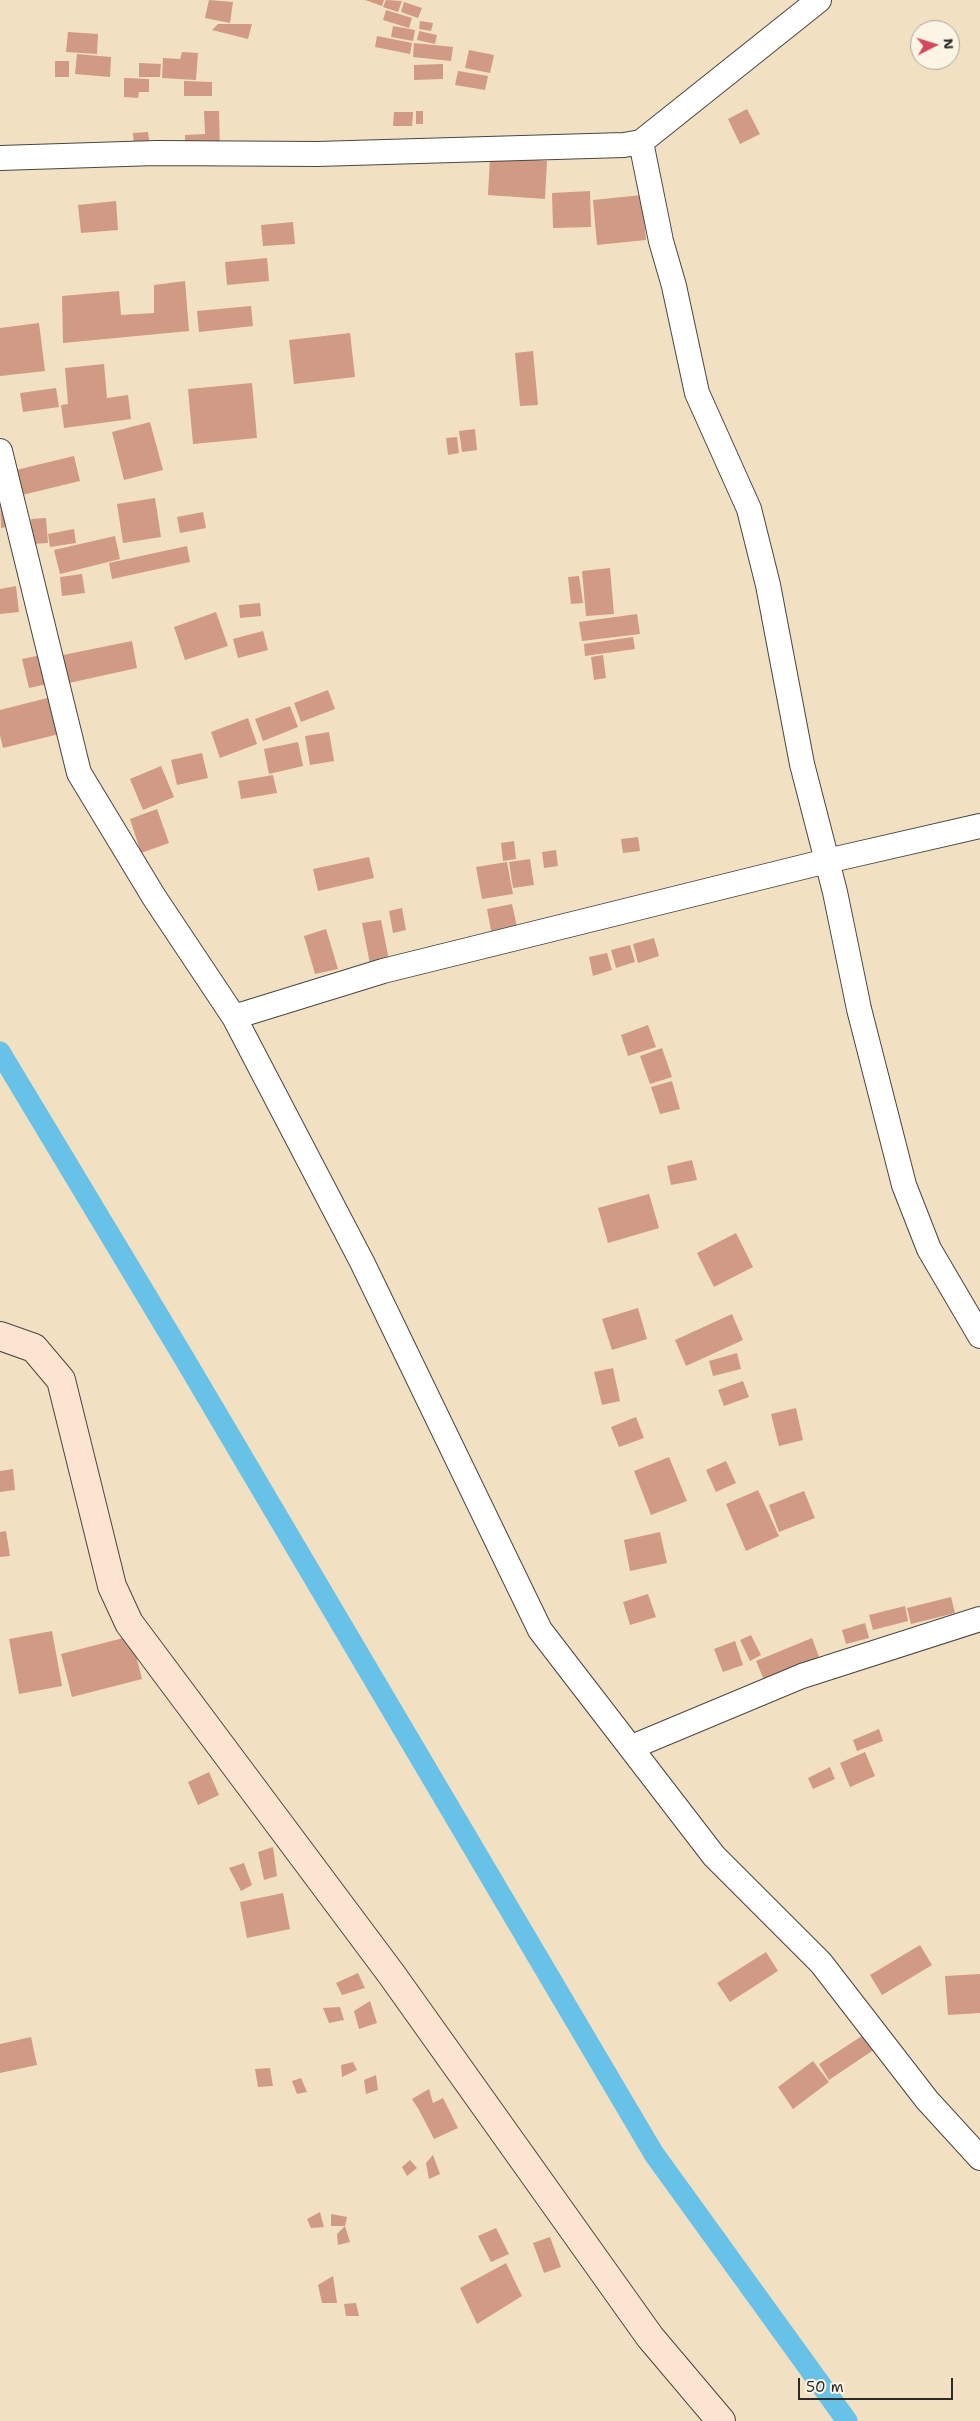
<!DOCTYPE html>
<html>
<head>
<meta charset="utf-8">
<style>
	body { margin:0 }
	#map { position:relative; width:980px; height:2421px; overflow:hidden; background:#f1e1c2; font-family:"Shantell Sans",sans-serif }
	canvas { display:block }
	.north { position:absolute; left:910px; top:20px; width:50px; height:50px; box-sizing:border-box; background:#fcf5e5; border:1px solid #a8a49b; border-radius:50%; rotate:85deg; font-size:14px; font-weight:700; line-height:20px; text-align:center; color:#2b2b2b }
	.north::after { content:''; display:block; margin:auto; width:18px; height:22px; background:#d1495b; clip-path:polygon(50% 0,100% 100%,50% 72%,0 100%) }
	.scale { position:absolute; left:798px; top:2378px; width:155px; height:22px; box-sizing:border-box; border:2px solid #2b2b2b; border-top:0; padding-left:6px; font-size:15px; line-height:18px; white-space:nowrap; color:#2b2b2b; -webkit-text-stroke:4px #fcf5e5; paint-order:stroke }
</style>
</head>
<body>
<div id="map">
<canvas width="980" height="2421"></canvas>
<div class="north">N</div>
<div class="scale">50 m</div>
</div>
<script>
const context = document.querySelector('canvas').getContext('2d');
context.lineJoin = 'round';
function stroke(path, color, width, dash) { context.strokeStyle = color; context.lineWidth = width; context.lineCap = dash ? 'butt' : 'round'; context.setLineDash(dash || []); context.stroke(path); }
function paint(path, color) { context.fillStyle = color; context.fill(path, 'evenodd'); }
const canal = new Path2D(`
	M0 1052 184 1358 654 2154 847 2421`);
const building = new Path2D(`
	M209 0 233 2 230 23 205 18Z
	M365 0H384L382 6Z
	M386 0 402 1 398 12 383 7Z
	M404 2 422 8 418 18 401 12Z
	M386 10 412 18 409 28 383 20Z
	M420 21 433 23 431 31 419 29Z
	M218 24H252L248 39 212 30Z
	M393 26 415 30 413 41 391 37Z
	M419 31 437 35 435 44 417 40Z
	M68 32 98 34 97 54 66 52Z
	M377 36 412 43 410 54 375 47Z
	M414 43 453 47 451 61 413 57Z
	M469 50 494 55 490 73 465 68Z
	M182 52 198 53 196 80 162 78 163 58 180 59Z
	M77 54 111 57 110 77 75 74Z
	M55 61H69V77H55Z
	M139 63 161 64 160 77H139Z
	M443 64V79L414 80V65Z
	M458 71 488 76 485 90 455 85Z
	M124 78 149 79V92H139L138 98 124 97Z
	M184 81 212 82V96H184Z
	M747 109 760 134 740 144 728 119Z
	M204 111H219L220 150 185 145V135L205 134Z
	M416 111H423V124H416Z
	M394 112H413L412 126H393Z
	M148 132 150 147 134 148 133 133Z
	M490 157 547 161 545 199 488 195Z
	M590 191 591 227 553 228 552 193Z
	M642 195 646 240 597 245 593 200Z
	M116 201 118 230 81 233 78 205Z
	M293 222 295 244 263 246 261 225Z
	M267 258 269 281 227 285 225 262Z
	M185 281 189 331 63 343 62 296 119 291 121 315 154 313V285Z
	M251 306 253 326 199 332 197 311Z
	M39 323 45 371 0 376V328Z
	M350 333 355 377 294 384 289 340Z
	M533 351 538 405 520 406 515 353Z
	M104 364 107 398 128 395 131 419 64 428 61 405 68 404 65 368Z
	M252 383 257 438 193 444 188 389Z
	M56 388 59 407 23 412 20 393Z
	M150 422 163 470 124 480 112 432Z
	M475 429 477 450 462 452 459 431Z
	M457 437 459 453 448 455 446 438Z
	M74 456 80 481 22 495 16 470Z
	M0 498 15 525 1 528Z
	M155 498 161 537 123 543 117 504Z
	M203 512 206 528 180 533 177 517Z
	M46 518 48 543 32 544 31 519Z
	M74 529 76 543 50 547 48 534Z
	M115 536 120 559 60 574 54 550Z
	M187 546 190 562 112 579 109 563Z
	M610 568 614 614 586 616 582 571Z
	M82 574 85 593 62 596 60 577Z
	M579 576 583 603 571 604 568 577Z
	M16 586 19 612 0 614V589Z
	M260 603 261 616 240 618 239 605Z
	M216 612 228 646 185 660 174 627Z
	M637 614 640 634 582 641 579 622Z
	M263 631 268 650 238 658 233 639Z
	M633 637 635 649 585 656 584 644Z
	M132 641 137 668 69 683 63 655Z
	M46 654 52 683 29 688 22 659Z
	M603 655 606 678 594 680 591 657Z
	M328 690 335 709 301 722 294 703Z
	M55 696 63 733 3 748 0 735V710Z
	M290 706 298 727 263 741 255 719Z
	M248 718 257 744 220 758 211 732Z
	M329 732 334 761 310 765 305 736Z
	M298 742 303 766 269 774 264 749Z
	M202 753 208 778 177 785 171 760Z
	M161 766 174 797 143 810 130 779Z
	M273 775 277 793 241 799 238 781Z
	M157 809 169 843 141 853 130 819Z
	M638 837 640 851 623 853 621 839Z
	M514 841 516 859 503 861 501 843Z
	M556 850 558 866 544 868 542 852Z
	M369 857 374 878 318 891 313 869Z
	M530 859 534 885 513 888 509 862Z
	M507 862 513 894 482 899 476 867Z
	M512 904 519 936 493 941 487 909Z
	M402 908 406 930 393 933 389 911Z
	M381 920 389 960 370 964 362 923Z
	M326 929 338 969 315 974 304 936Z
	M654 938 659 956 638 963 633 944Z
	M630 945 635 962 616 968 611 950Z
	M607 953 612 970 593 976 589 957Z
	M648 1025 656 1047 628 1056 621 1035Z
	M662 1048 672 1077 650 1084 640 1056Z
	M672 1081 680 1109 660 1114 651 1087Z
	M692 1160 697 1180 671 1185 667 1166Z
	M649 1194 659 1228 608 1243 598 1208Z
	M736 1233 753 1267 714 1287 697 1253Z
	M638 1308 647 1339 612 1350 602 1319Z
	M732 1314 743 1340 686 1366 675 1340Z
	M737 1353 741 1369 713 1376 709 1361Z
	M613 1368 620 1401 602 1405 594 1372Z
	M743 1381 749 1397 724 1406 718 1390Z
	M796 1408 803 1440 779 1446 771 1414Z
	M636 1417 644 1438 619 1447 611 1427Z
	M669 1457 687 1501 651 1515 634 1471Z
	M726 1461 736 1483 716 1492 706 1470Z
	M13 1469 15 1490 0 1492V1471Z
	M758 1490 779 1536 746 1551 726 1504Z
	M804 1491 815 1518 779 1532 769 1505Z
	M6 1531 10 1556 0 1557V1532Z
	M660 1532 667 1563 630 1571 624 1540Z
	M648 1594 656 1617 630 1625 623 1602Z
	M951 1597 955 1613 911 1624 907 1608Z
	M905 1606 908 1621 873 1630 869 1615Z
	M865 1623 869 1638 846 1644 842 1630Z
	M52 1631 62 1686 19 1694 9 1639Z
	M751 1635 761 1655 750 1661 740 1640Z
	M131 1636 142 1679 72 1697 61 1654Z
	M812 1638 819 1657 764 1680 756 1661Z
	M735 1641 743 1665 723 1672 714 1649Z
	M879 1729 883 1741 857 1751 853 1740Z
	M865 1752 875 1776 850 1787 840 1763Z
	M830 1767 835 1779 813 1789 808 1778Z
	M209 1772 219 1795 198 1805 188 1782Z
	M273 1847 277 1876 264 1880 258 1852Z
	M244 1863 252 1885 241 1891 229 1868Z
	M283 1893 290 1929 247 1938 240 1902Z
	M920 1945 932 1965 882 1995 870 1975Z
	M766 1952 778 1971 730 2002 717 1983Z
	M358 1973 365 1988 342 1995 336 1983Z
	M980 1974V2013L948 2015 945 1976Z
	M370 2001 377 2023 359 2029 354 2011Z
	M340 2007 344 2020 329 2023 323 2008Z
	M865 2034 875 2049 829 2080 819 2064Z
	M31 2037 37 2065 0 2073V2044Z
	M813 2061 829 2082 793 2109 778 2087Z
	M353 2062 357 2070 342 2077 341 2065Z
	M270 2068 273 2086 258 2087 255 2069Z
	M376 2075 378 2090 366 2094 364 2080Z
	M301 2078 307 2092 297 2094 292 2081Z
	M429 2089 433 2103 443 2098 458 2128 434 2139 419 2110 412 2099Z
	M433 2155 440 2174 429 2179 426 2163Z
	M410 2160 417 2168 407 2176 402 2167Z
	M320 2212 324 2227 311 2228 307 2219Z
	M331 2214 347 2217 345 2226H331Z
	M345 2226 350 2242 338 2245 337 2234Z
	M496 2228 509 2254 491 2262 478 2236Z
	M550 2237 561 2267 544 2273 533 2243Z
	M506 2263 522 2296 477 2324 460 2288Z
	M333 2276 337 2303H322L318 2285Z
	M356 2303 359 2316H346L344 2304Z`);
const street = new Path2D(`
	M641 142 661 241 674 286 697 393 749 509 768 585 802 764 835 892 859 1009 904 1185 929 1249 980 1336
	M0 158 156 153 317 154 624 145 641 142 819 0
	M0 451 79 773 154 897 234 1017 362 1262 540 1630 714 1856 821 1963 927 2100 980 2158
	M234 1017 383 971 827 861 980 826
	M632 1747 802 1676 980 1619`);
const secondary = new Path2D(`
	M0 1336 34 1348 61 1380 112 1586 129 1623 392 1975 650 2337 721 2421`);
stroke(canal, '#68c1e6', 21);
paint(building, '#d19a85');
stroke(street, '#494642', 26);
stroke(secondary, '#494642', 30);
stroke(street, '#fff', 24);
stroke(secondary, '#fde4d1', 28);
</script>
</body>
</html>
